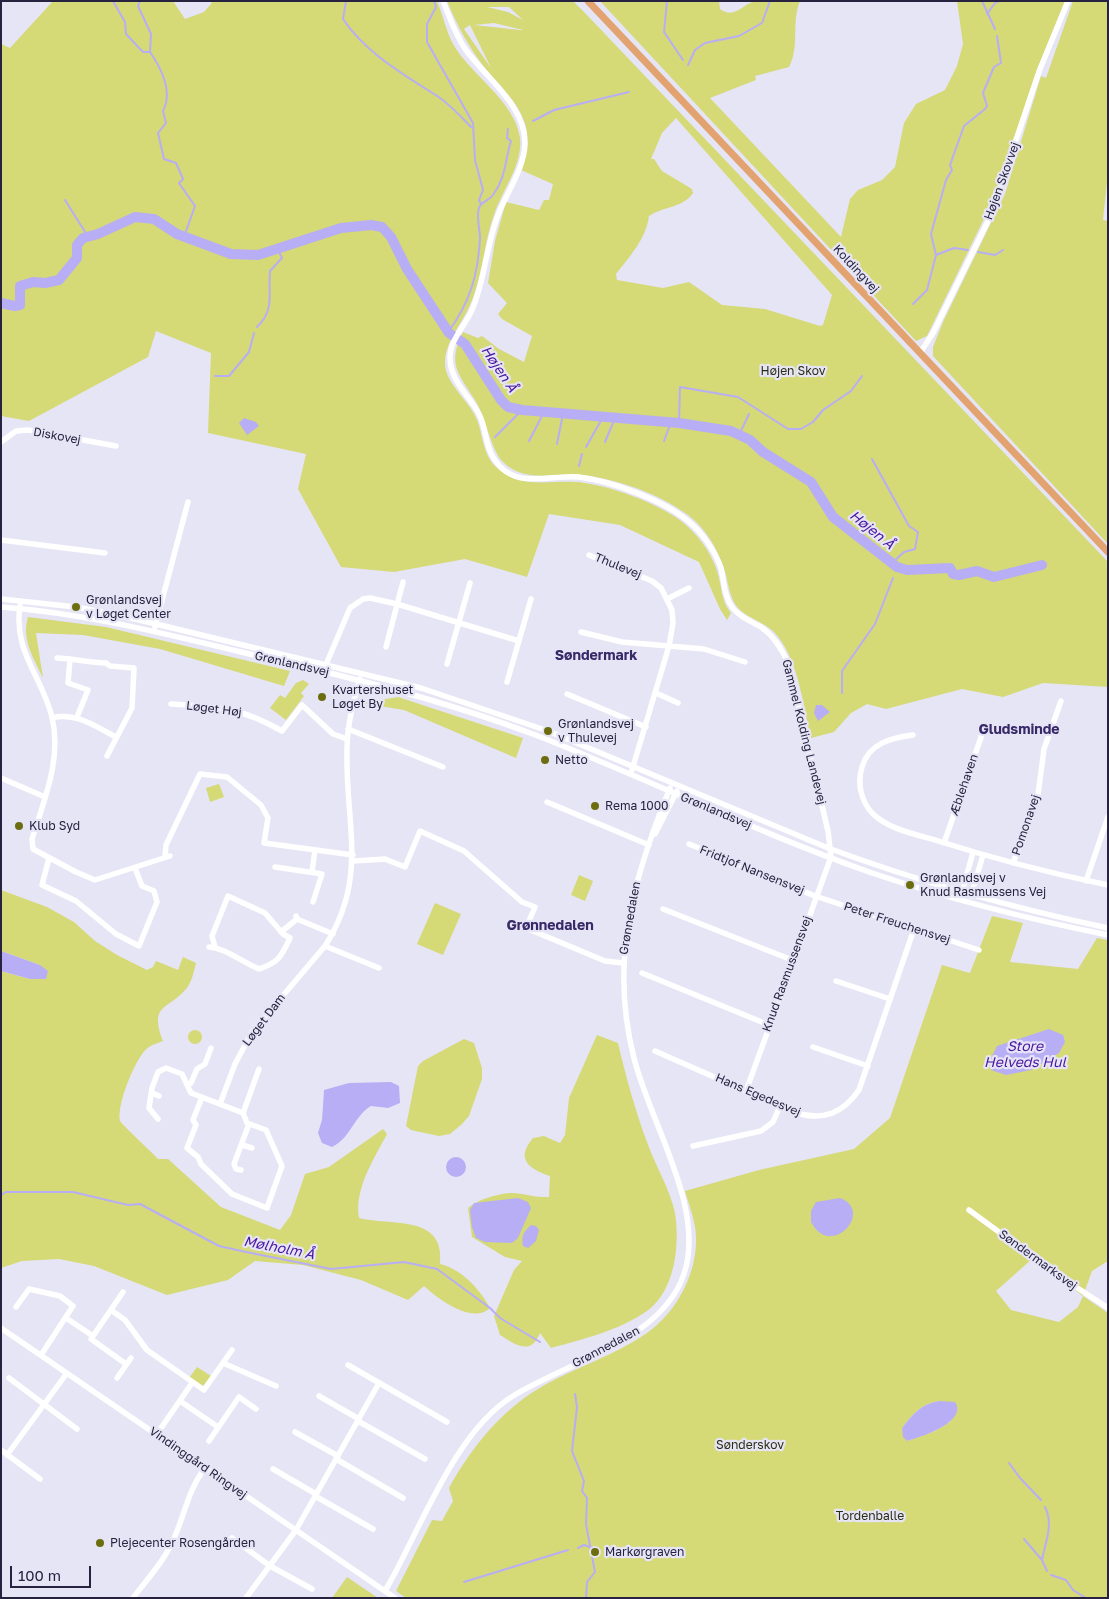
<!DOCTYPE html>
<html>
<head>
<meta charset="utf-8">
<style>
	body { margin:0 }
	#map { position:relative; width:1109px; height:1599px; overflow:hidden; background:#e6e5f5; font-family:"Golos Text",sans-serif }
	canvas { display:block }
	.frame { position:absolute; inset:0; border:2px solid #272240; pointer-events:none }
	.scale { position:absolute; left:10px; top:1566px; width:81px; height:22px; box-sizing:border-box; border:2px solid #272240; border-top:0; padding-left:6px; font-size:15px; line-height:18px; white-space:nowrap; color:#272240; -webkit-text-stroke:4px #e6e5f5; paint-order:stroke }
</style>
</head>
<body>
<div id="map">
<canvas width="1109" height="1599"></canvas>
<div class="frame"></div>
<div class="scale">100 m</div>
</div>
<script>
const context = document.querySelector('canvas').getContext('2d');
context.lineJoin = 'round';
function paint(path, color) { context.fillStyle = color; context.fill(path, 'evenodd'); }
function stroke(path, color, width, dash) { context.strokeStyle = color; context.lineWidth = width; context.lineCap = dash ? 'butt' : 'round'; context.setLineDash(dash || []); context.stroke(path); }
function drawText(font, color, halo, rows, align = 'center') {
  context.font = font + ' "Golos Text",sans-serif'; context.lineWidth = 4.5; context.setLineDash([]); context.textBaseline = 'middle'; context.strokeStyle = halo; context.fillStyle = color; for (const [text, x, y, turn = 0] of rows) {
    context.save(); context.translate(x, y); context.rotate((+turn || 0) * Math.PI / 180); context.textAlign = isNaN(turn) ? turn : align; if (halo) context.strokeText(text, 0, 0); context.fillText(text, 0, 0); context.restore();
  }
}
const green = new Path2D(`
	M53 1H173L185 19 204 12 211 4 212 1H437C443 15 446 31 453 44 470 74 515 101 520 138 523 165 502 190 494 215 483 245 483 278 469 307 461 325 445 342 445 363 445 384 470 401 477 420 483 435 483 454 495 466 521 492 553 478 585 483 614 487 666 506 687 526 702 539 715 559 719 578 722 591 722 602 731 613L727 620 720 609 699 562 620 525 549 514 527 577 465 559 394 572 341 567 298 489 306 454 208 433 211 353 156 331 148 357 29 421 1 416V44L10 48Z
	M447 1H573L585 13 1108 562V687L1043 683 1003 697 962 689 886 709 867 704 851 713 834 732 811 738C803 705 798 657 774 632 763 621 743 617 735 604 730 596 728 584 726 575 719 551 706 527 685 513 659 494 621 481 590 476 562 471 526 485 503 462 491 450 486 418 475 400 458 373 447 364 463 332L478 338 482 336 499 349 524 362 532 336 502 319 498 314 507 303 488 283 495 241 506 202 539 210 544 200H549L553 184 555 185 521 170C525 153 531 138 524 121 517 100 498 85 485 68 469 48 457 25 447 1ZM487 7H509L523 20 508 12ZM494 23 519 29H523L520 30 474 25ZM470 25 491 68 464 29ZM676 118 832 295 823 325 820 326 765 309 722 305 689 282 663 288 617 280 616 274C630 256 646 239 649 216 664 206 683 208 693 193L692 189 662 171 654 159H651L662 133Z
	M600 1H719L720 9C735 20 743 3 756 1 770 0 786 1 800 1 791 22 800 47 789 67L755 76 756 80 710 98 841 237 850 199 858 190 882 180 895 167 904 123 916 104 945 90 957 66 963 44 957 1H1065L1035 75 996 194 927 336 916 341Z
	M1073 1H1108V173L1103 220 1108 221V544L933 356V347L943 322 1005 194 1041 76 1046 78Z
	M28 617 106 627 290 671 284 686 160 649 83 635 36 633 43 678C34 659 21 639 28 617Z
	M303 680 309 684 301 693 304 696 286 720 270 708 280 695 285 698 296 683Z
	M398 697 523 738 516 758 404 710 361 703Z
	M219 784 224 797 210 802 206 788Z
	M579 875 593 881 585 901 571 895Z
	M1 890 47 907 74 922 95 941 117 955 147 970 153 967 156 961 178 970 183 957 196 963C194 971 192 982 186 989 167 1011 149 1004 163 1041 159 1043 153 1044 149 1047 136 1055 116 1106 120 1121 121 1124 153 1153 158 1159H168L221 1207 280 1230 291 1215 305 1174 329 1167 383 1129 387 1134C374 1159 354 1189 359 1218 390 1226 446 1214 440 1264 461 1269 480 1289 490 1308 472 1325 437 1298 424 1286L408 1300 361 1280 303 1265 255 1261 228 1280 167 1295 94 1266 59 1259 22 1261 1 1268V971L30 979 40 965 1 951Z
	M435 903 461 914 443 955 417 944Z
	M992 916 1023 923 1010 962 1078 969 1097 938 1108 940V1261L1092 1271 1083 1296 1108 1313V1598H406L396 1591 432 1520 442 1521 453 1501 449 1488C469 1452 495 1418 530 1394 566 1370 611 1358 647 1333 677 1312 698 1272 696 1235 695 1220 689 1205 685 1191L759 1170 854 1149 890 1118 942 965 970 973ZM1032 1259 1083 1296 1078 1307 1059 1322 1011 1310 996 1291ZM939 1401 951 1421 935 1431 907 1441 902 1428C913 1414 921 1404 939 1401Z
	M188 1037a7 7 0 1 1 14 0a7 7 0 1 1-14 0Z
	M597 1035 618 1043C626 1077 635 1110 647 1142 655 1165 670 1189 675 1213 680 1245 675 1291 647 1311 618 1331 583 1339 551 1348L540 1333C531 1356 516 1345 500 1335L494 1316 514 1270 522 1261 505 1257 472 1237 468 1208C479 1199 494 1195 509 1193 520 1192 535 1198 549 1197L550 1176C529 1169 515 1159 533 1138L544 1136 560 1143 565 1135 569 1098Z
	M464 1039 474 1043 482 1068V1079L469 1116 462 1124 450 1134 439 1136 411 1130 406 1126 418 1066 423 1061Z
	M197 1367 211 1376 203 1386 189 1378Z
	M347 1577 378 1598H332Z`);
const water = new Path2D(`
	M244 418 256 422 259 426 247 435 239 423Z
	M816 705H822L830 712 818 721 814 713Z
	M1 951 40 965 48 971 46 979H30L1 971Z
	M1049 1029 1063 1035 1065 1042 1059 1053 1031 1070 1006 1075 991 1070 990 1060 997 1046Z
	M391 1082 399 1086 400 1103 388 1108 371 1106C354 1116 350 1139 332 1147L322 1143 318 1133 322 1120 324 1090 349 1083Z
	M446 1167a10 10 0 1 1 20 0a10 10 0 1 1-20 0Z
	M518 1198 528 1202 531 1208 518 1238 512 1243 485 1242 476 1238 472 1227 470 1210 474 1203Z
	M840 1198C875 1211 831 1260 811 1222V1211L816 1202Z
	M531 1225 536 1226 539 1230 536 1241 528 1248 523 1246C521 1236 524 1231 531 1225Z
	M939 1401 955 1402C968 1422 921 1437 907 1441L903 1437 902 1428C913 1414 921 1404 939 1401Z`);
const stream = new Path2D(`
	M113 1 125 22 126 34 143 52H150C161 68 173 92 163 111L166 123 158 133 164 159 176 163 183 179 179 183 195 206 184 237
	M140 1 138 6 151 34 150 52
	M346 1 343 19C365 52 401 73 434 94 448 102 460 116 471 127
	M434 1 436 7 427 24V42L473 123 475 160 483 190 479 200 481 204
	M667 1 664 32 683 60
	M982 1 995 29
	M987 14 995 3 999 1
	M688 65 695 50 705 43 739 36 762 23 770 1
	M533 121 554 110 629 92
	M65 200 87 235
	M978 252 995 255 1003 250
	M936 255 954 248 968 250
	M913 304 927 290 936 255 931 234 946 180 952 170 950 165 964 126 985 109 987 106 983 93 994 67 1001 63 997 36
	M257 327C275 310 268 294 270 271L282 258 278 250
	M448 332C470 303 478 274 480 239 480 229 476 217 479 208 481 201 489 201 493 195 506 178 505 160 511 141L507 138 508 129
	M215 376H229L249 352 254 333
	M679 423 680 387 738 397 788 429H801L813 422 823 410 851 391 862 376
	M739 435 749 414
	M495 437 522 410
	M529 441 544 412
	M664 441 671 422
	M605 442 615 418
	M557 444 563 414
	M586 447 603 417
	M872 459 909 526 918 532 915 549 904 552 892 563
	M579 466 582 454
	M896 571 897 567
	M842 693V671L875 624 893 578
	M1 1195 6 1192H73L128 1205 140 1204 219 1246 246 1252 331 1269 404 1262 437 1269 490 1308 500 1318 540 1342
	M575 1394 577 1407 572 1451 584 1481 582 1491 587 1498 586 1524 595 1572 587 1582 586 1598
	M1009 1463 1020 1478 1041 1500
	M1045 1507C1054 1525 1045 1543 1042 1560L1047 1571
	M1024 1539 1042 1560
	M578 1548 584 1545 590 1547
	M1051 1575 1066 1580 1073 1590 1086 1598
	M464 1582 568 1550`);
const river = new Path2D(`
	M1 303 15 306 20 305V286L33 282 45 283 59 280 77 258V245L83 238 98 234 135 217 154 219 177 234 231 254 258 255 341 228 371 225 382 227 391 237 407 269 449 333 465 344 501 400 508 407 522 410 679 423 731 431 750 440 763 452 811 482 833 517 897 567 907 570 950 568 953 574 959 575 977 571 994 577 1042 565`);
const minor = new Path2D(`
	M443 1C450 18 455 35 466 50 486 78 526 106 525 144 524 169 507 192 498 215 486 246 485 280 472 310 465 326 449 341 450 359 451 382 469 395 479 414 486 427 485 444 493 457 513 492 550 474 579 477 611 481 663 500 688 521 702 532 715 551 721 568 724 581 724 596 732 607 739 617 751 621 761 627 774 636 782 649 788 663L828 831 831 857 746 1091
	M920 353 933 333 990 217 1040 69 1068 1
	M1 442 16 431 28 430 116 446
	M1 540 105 553
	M589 555 652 581 661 588 672 610 673 623 669 646 632 770
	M1 599 76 607 127 617 421 688 548 731 828 848C920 882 1013 908 1108 928
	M667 599 689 588
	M20 606C13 652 42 676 52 717 62 759 44 800 32 839L33 849 76 872 95 880 170 856
	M1 607C83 613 162 633 241 652 341 675 441 699 538 736 650 780 758 833 872 873 949 899 1028 919 1108 935
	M155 627 188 502
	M581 632 622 642 704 649 745 662
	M386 647 403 582
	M57 658C74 659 88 662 106 663L110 666 134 668 132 708 107 756
	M70 659 68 683 88 690 77 717
	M447 664 470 583
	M325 667 350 608 363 599 370 598 397 604 519 641
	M360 679C353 701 347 726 347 750 345 824 369 877 325 946L379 968
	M507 682 531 599
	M656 693 678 703
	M567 694 646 727
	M171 704C218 707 240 707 282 731L302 705 333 734 347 739
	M52 718C76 712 95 726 116 737
	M348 729 443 767
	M913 735C891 738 869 743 862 767 857 783 861 801 872 813 888 829 914 834 935 840 991 858 1049 873 1108 885
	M1 778 45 797
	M547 802 649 845
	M655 834 677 791
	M944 843 985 726
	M689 844 815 896 979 950
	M165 857 166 845 200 774 227 777 261 805 268 818 264 843 353 855
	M49 858 42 885 76 901 116 934 139 946 157 902 154 891 142 886 135 868
	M353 861 385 859 405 867 420 831 464 851 522 902 535 907 526 928 605 961 623 963
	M1013 863 1038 795 1044 749 1061 701
	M275 867 322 874 313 902
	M312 872 315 850
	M1086 881 1108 817
	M961 896 973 852
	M971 896 983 855
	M663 909 792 960
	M296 916 297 919 333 934
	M281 932 297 919
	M209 947C225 948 242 962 259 969 279 962 281 957 290 938L283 934 265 913 228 896 212 936 215 947
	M642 973 769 1025
	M836 981 890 999
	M813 1047 868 1066
	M655 1051 796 1113C824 1121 843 1113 859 1090L914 929
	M187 1085 191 1083 197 1069 205 1064 211 1048
	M152 1093 159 1096
	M220 1104 235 1064 252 1032 325 946
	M243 1113 259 1069
	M158 1119 149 1108 152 1088 158 1072 166 1068 182 1074 191 1093 243 1113 247 1123 266 1130 282 1166 267 1208 232 1194 201 1164 198 1157 187 1148 196 1125 193 1120 202 1097
	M242 1145 252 1148
	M693 1146 761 1131 773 1122 780 1106
	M241 1170 236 1169 234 1164 249 1124
	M969 1210 1059 1276 1108 1308
	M123 1292 91 1339 126 1364
	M16 1307 29 1289 60 1296 73 1306 41 1355
	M111 1310 125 1320 147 1350 204 1390 232 1350
	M66 1318 93 1336
	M1 1328 395 1598
	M223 1363 276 1386
	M348 1365 447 1422
	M9 1378 77 1429
	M117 1378 131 1358
	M319 1396 359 1419
	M180 1401 218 1427
	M358 1421 425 1459
	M295 1432 338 1456
	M157 1434 192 1383
	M209 1441 239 1397 256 1409
	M1 1450 40 1479
	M7 1455 67 1373
	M336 1459 403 1498
	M273 1469 316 1494
	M315 1496 373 1529
	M232 1538 270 1566 312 1589
	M385 1591C420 1532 453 1433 513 1396 568 1362 662 1340 684 1274 706 1208 650 1123 634 1058 609 961 633 878 670 788
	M133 1598C148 1578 166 1559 175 1536 186 1511 188 1490 205 1468
	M246 1598 296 1530 379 1383`);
const major = new Path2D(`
	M588 1 1108 552`);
const markers = [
	[76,607,5,"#6c6d0e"],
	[322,697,5,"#6c6d0e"],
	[548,731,5,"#6c6d0e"],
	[545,760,5,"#6c6d0e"],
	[595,806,5,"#6c6d0e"],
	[19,826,5,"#6c6d0e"],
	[910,885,5,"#6c6d0e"],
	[100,1543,5,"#6c6d0e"],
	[595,1552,5,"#6c6d0e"]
];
const streetNames = [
	["Højen Skovvej",1002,181,-70],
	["Koldingvej",856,269,47],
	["Diskovej",57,436,10],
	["Thulevej",618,566,22],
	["Grønlandsvej",292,664,13],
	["Løget Høj",214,709,7],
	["Gammel Kolding Landevej",804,732,76],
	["Æblehaven",964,785,-71],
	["Grønlandsvej",716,811,23],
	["Pomonavej",1026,825,-71],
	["Fridtjof Nansensvej",752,870,22],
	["Grønnedalen",630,918,-80],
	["Peter Freuchensvej",897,923,18],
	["Knud Rasmussensvej",787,974,-70],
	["Løget Dam",264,1020,-53],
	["Hans Egedesvej",758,1095,23],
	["Søndermarksvej",1038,1260,36],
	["Grønnedalen",606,1347,-28],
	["Vindinggård Ringvej",198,1463,35]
];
const parkNames = [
	["Højen Skov",793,371],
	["Sønderskov",750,1445],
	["Tordenballe",870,1516]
];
const poiNames = [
	["Grønlandsvej",86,600],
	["v Løget Center",86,614],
	["Kvartershuset",332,690],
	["Løget By",332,704],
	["Grønlandsvej",558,724],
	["v Thulevej",558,738],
	["Netto",555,760],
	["Rema 1000",605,806],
	["Klub Syd",29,826],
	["Grønlandsvej v",920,878],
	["Knud Rasmussens Vej",920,892],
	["Plejecenter Rosengården",110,1543],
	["Markørgraven",605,1552]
];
const waterNames = [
	["Højen Å",499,369,56],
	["Højen Å",872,530,39],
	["Store",1025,1047],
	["Helveds Hul",1025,1063],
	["Mølholm Å",279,1248,11]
];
const neighbourhoodNames = [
	["Søndermark",596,656],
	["Gludsminde",1019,730],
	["Grønnedalen",550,926]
];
paint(green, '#d5d976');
paint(water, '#b8aef5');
stroke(stream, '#b8aef5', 2);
stroke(river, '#b8aef5', 10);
stroke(minor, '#fff', 5.5);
stroke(major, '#e3a371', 7);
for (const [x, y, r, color] of markers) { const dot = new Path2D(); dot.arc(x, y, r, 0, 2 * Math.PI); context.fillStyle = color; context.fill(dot); stroke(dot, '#e6e5f5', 2); }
drawText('12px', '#272240', '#e6e5f5', streetNames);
drawText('12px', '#2b2c14', '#e6e5f5', parkNames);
drawText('12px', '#272240', '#e6e5f5', poiNames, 'left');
drawText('italic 14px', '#4a15a1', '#e6e5f5', waterNames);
drawText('bold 14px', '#382969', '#e6e5f5', neighbourhoodNames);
</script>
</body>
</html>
